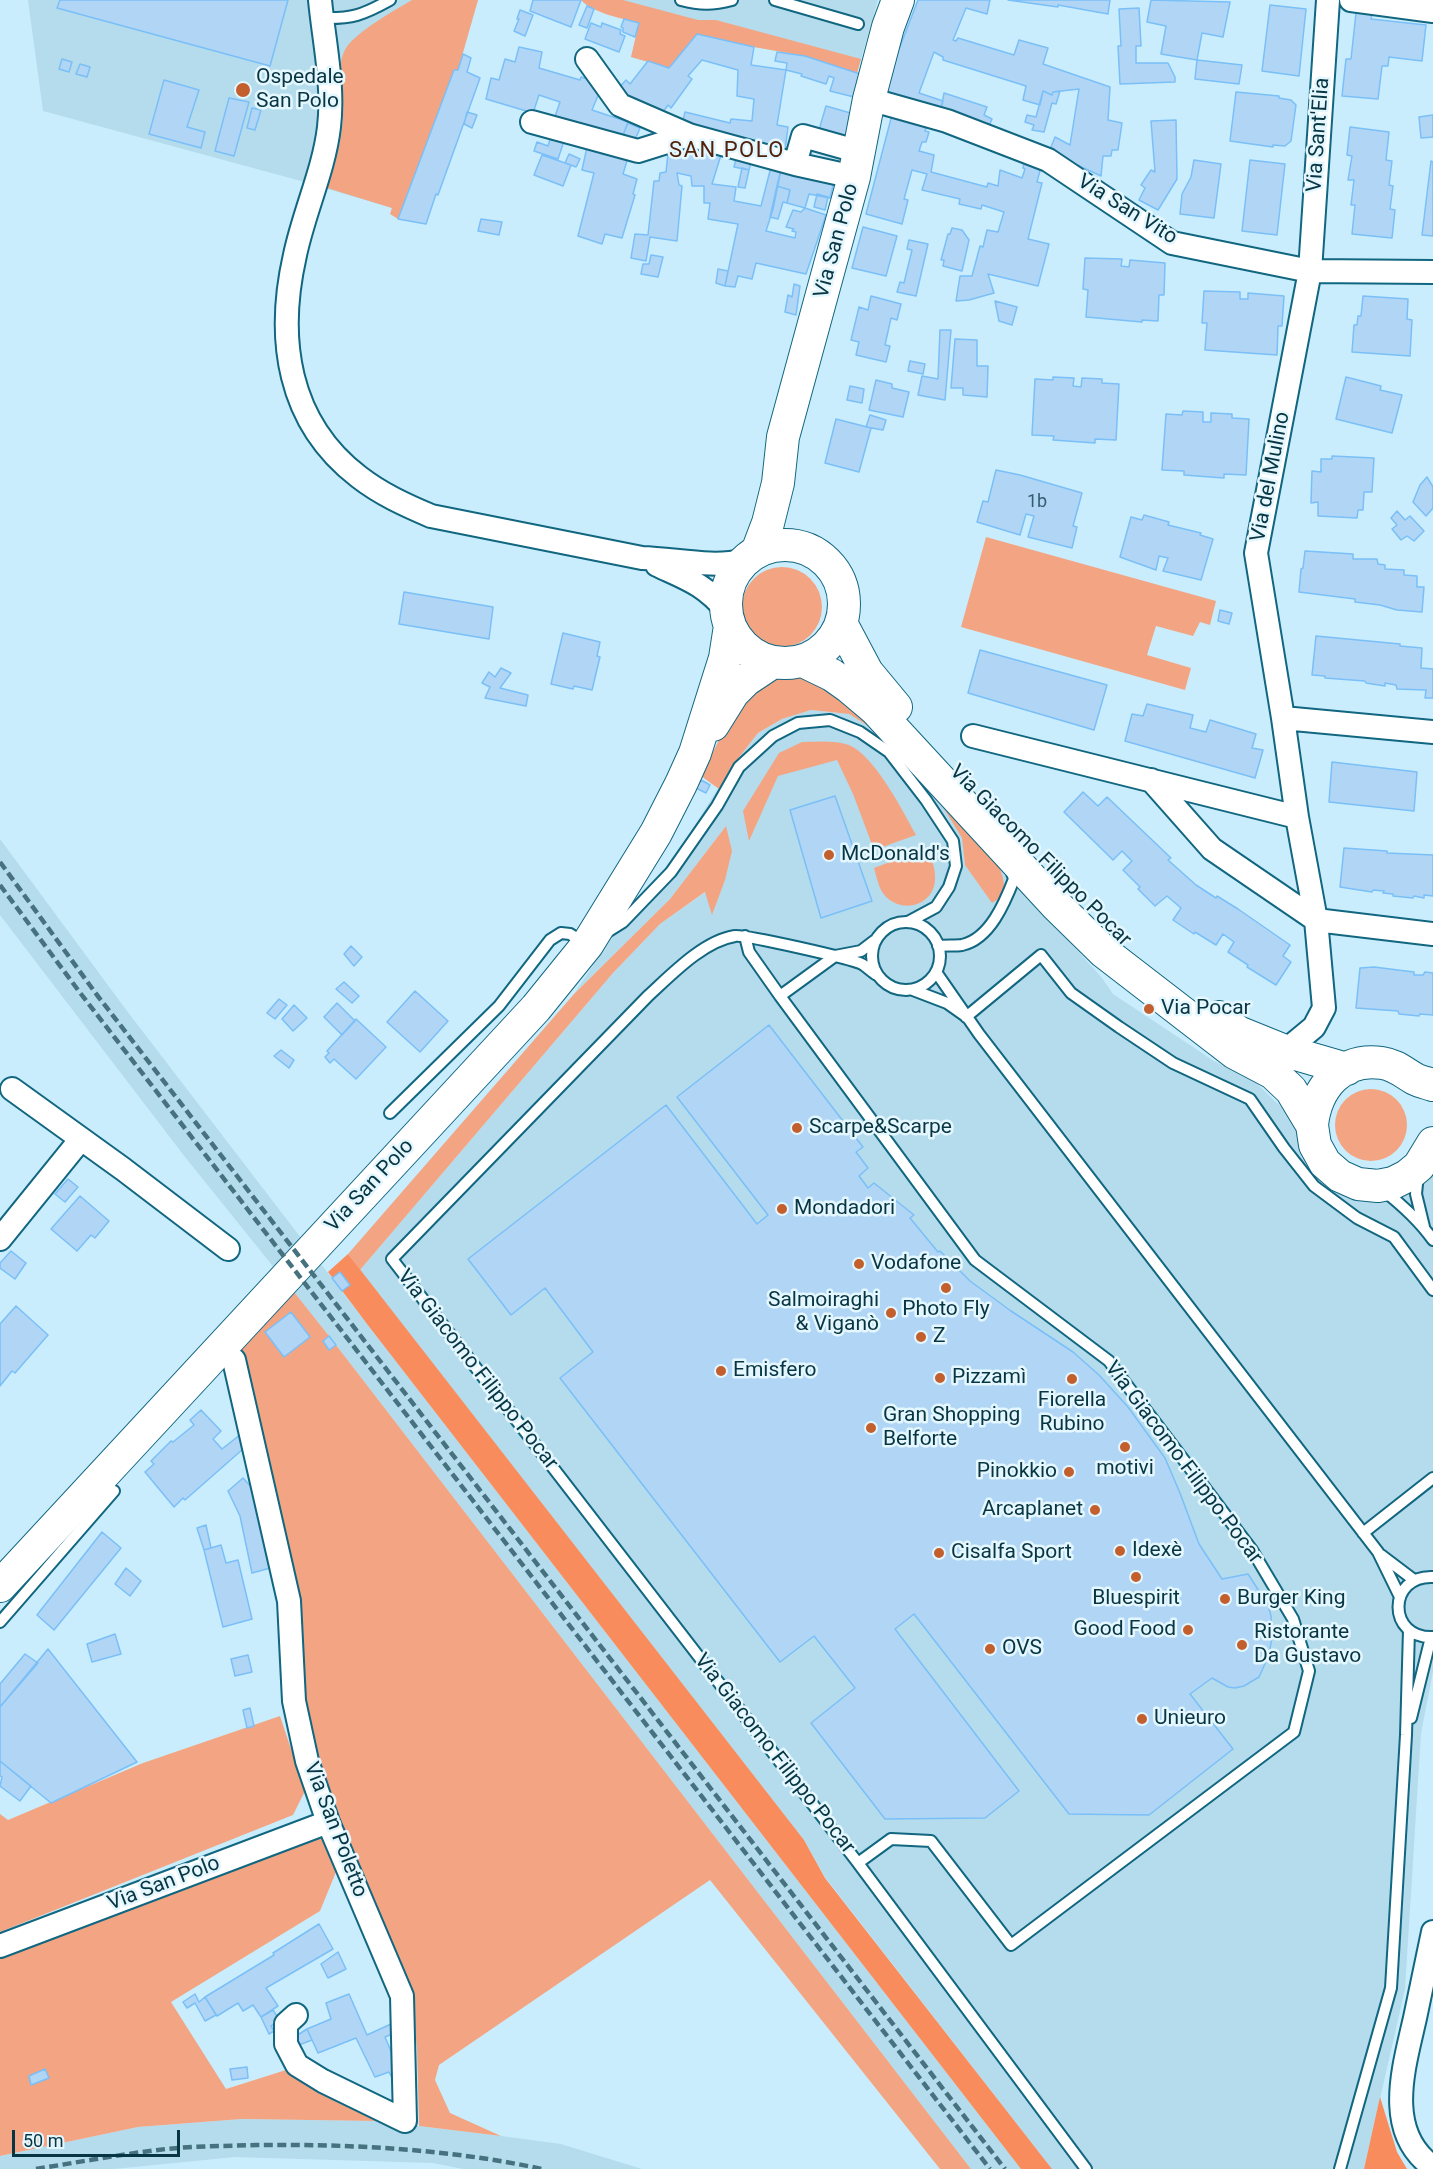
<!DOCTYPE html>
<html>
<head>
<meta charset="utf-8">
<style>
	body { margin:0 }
	#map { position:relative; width:1433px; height:2169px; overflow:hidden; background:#c9edfc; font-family:Roboto,sans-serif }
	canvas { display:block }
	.scale { position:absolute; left:12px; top:2130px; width:168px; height:27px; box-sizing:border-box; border:3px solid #073543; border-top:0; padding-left:8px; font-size:18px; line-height:21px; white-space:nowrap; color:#073543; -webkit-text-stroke:4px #e5f7fe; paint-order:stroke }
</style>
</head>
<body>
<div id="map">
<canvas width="1433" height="2169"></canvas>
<div class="scale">50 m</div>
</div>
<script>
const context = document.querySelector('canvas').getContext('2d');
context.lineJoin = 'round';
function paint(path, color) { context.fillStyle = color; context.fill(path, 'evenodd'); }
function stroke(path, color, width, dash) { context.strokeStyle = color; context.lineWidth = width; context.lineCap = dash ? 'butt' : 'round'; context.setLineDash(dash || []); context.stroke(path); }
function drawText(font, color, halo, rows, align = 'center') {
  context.font = font + ' Roboto,sans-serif'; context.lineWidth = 5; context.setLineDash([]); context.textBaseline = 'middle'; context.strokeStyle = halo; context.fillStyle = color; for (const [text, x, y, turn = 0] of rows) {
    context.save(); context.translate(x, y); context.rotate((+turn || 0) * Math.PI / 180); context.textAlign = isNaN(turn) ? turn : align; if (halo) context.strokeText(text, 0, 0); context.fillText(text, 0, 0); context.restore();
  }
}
const built = new Path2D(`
	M28 0H478L458 70H454L390 214 392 208 301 181 43 111Z
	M581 0H878L857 73 805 56 754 47 697 34 669 68 631 57 639 23 594 9 587 6Z
	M811 710 849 714 881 734 938 799 963 839 965 865 1003 884 1000 869 1022 888 1102 978 1113 994 1214 1061 1252 1079 1300 1125 1324 1174 1433 1172V1672L1421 1733 1405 1989 1364 2169H1052L825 1877 804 1840 360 1270 613 973 660 924 706 892 713 914 726 826 670 899 574 994 637 899 669 867 730 769 758 733 782 719Z
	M0 839 127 1011 367 1324 1021 2169H971L329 1336 185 1157 0 915Z
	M242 2119 377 2121 501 2136 561 2144 642 2169H463L433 2163 235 2157 114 2169H0V2156L138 2127Z`);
const green = new Path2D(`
	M412 0H478L458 70H454L398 219 390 214 392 208 327 188C334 165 342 141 343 116 345 94 334 68 346 48 356 32 395 10 412 0Z
	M581 0H623L698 20H716L861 59 857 73 805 56 754 47 697 34 669 68 631 57 639 23C621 18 595 14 581 0Z
	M986 537 1216 601 1210 625 1200 622 1193 636 1156 626 1147 655 1191 668 1185 690 961 627Z
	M742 607a40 40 0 1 1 80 0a40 40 0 1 1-80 0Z
	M780 675 815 677 833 685 984 838C991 851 1013 884 1000 898 998 900 994 901 992 903L965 865 962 838 938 799 881 734 849 714 811 710 782 719 758 733 730 769 719 789 701 776 726 726 751 690Z
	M802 742C817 742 834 740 849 745 874 755 903 811 916 835L874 850 853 794 837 760 778 776 749 841 743 811 779 753Z
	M726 826 732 851 725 880 712 915 705 892 660 924 613 973 360 1270 348 1254 574 994 670 899Z
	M927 848C931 859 936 868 935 880 933 909 895 915 881 890 878 884 876 875 874 868Z
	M1335 1125a36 36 0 1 1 72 0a36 36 0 1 1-72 0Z
	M294 1292 329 1336 323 1341 329 1350 336 1345 971 2169H940L710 1880 439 2065 435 2080 450 2113 501 2136 419 2126 417 2048 411 1988 335 1813 304 1705 298 1592 240 1348Z
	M280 1716 305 1791 293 1815 0 1932V1814L8 1820 143 1763Z
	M302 1839H325L338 1867 320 1911 171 2002 226 2089 286 2070 377 2121 242 2119 138 2127 0 2156V1957Z`);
const forest = new Path2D(`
	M348 1254 804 1840 825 1878 1052 2169H1021L367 1324 328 1272Z
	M1380 2097 1397 2152 1407 2169H1364Z`);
const building = new Path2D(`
	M60 0H288L270 66 57 8Z
	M533 0H581L571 27 530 11Z
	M918 0H990L987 14 966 8 953 40 956 41 958 38 1014 55 1019 40 1048 48 1043 64 1110 87 1108 120 1122 123 1118 150H1112L1111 156H1103L1101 176 1049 152 1055 137 1070 145 1079 89 1053 92 1052 95 1043 91 1040 105 1023 100 1026 86 943 60V57L934 52 919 93 943 101 941 109 881 96Z
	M1008 0H1110L1108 14 1058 5V7Z
	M1151 0 1230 2 1223 37 1202 33 1197 60 1161 54 1166 26 1147 22Z
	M1270 5 1306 9 1299 76 1262 71Z
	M587 6 594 9 587 28 579 25Z
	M1139 8 1141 46H1136V63H1168L1175 77V82L1120 84 1118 46H1121L1119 9Z
	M520 10 533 15 525 36 514 31 519 19H517Z
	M1356 13 1372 14 1371 19 1426 25 1422 61 1389 57 1388 66H1382L1378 99 1342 96 1346 59H1351Z
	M624 19 639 23 635 37 623 32V28L621 27Z
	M591 23 601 27 602 23 621 30 620 34 625 36 619 52 585 39Z
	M697 34 754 47 751 65 786 70 777 125 788 127 785 150 682 125 685 112 730 123 731 119 752 121 754 99 737 96 738 70 702 60 688 76 692 79 671 108 668 105 658 119 617 90 626 80 630 84 648 61 669 68Z
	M519 47 542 52 539 68 580 80 581 77 592 80 599 93 592 110 628 122 621 141 553 122 560 102 539 95 533 113 486 99 491 78 499 80 505 59 515 62Z
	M777 52 805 56 863 75 858 98 830 91 834 78 829 76 826 84 801 76 802 74 786 70 787 63 775 61Z
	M463 54 471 58 467 72 480 78 438 195 436 194 426 224 398 219 454 70H458Z
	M62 59 72 62 69 72 59 69Z
	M1197 60 1242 65 1239 84 1195 79Z
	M80 64 90 67 87 77 76 74Z
	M164 80 199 90 187 127 205 132 201 148 149 134Z
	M1043 91 1052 95 1053 92 1060 91 1056 104 1052 103 1044 132 1032 130 1034 125 1025 122 1027 115 1036 117Z
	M1236 92 1279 96V98L1291 100 1296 105 1291 141 1285 146 1273 145V147L1230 141Z
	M944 93 987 107 984 115 992 119 989 126 941 109Z
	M229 98 249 102 234 156 215 151Z
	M826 106 854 114 846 139 819 130Z
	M252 108 261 110 255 130 247 128Z
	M893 111 928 121 925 131 929 132 926 142H922L919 151 934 155 931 172 987 187 988 183 998 186 1000 170 1022 178 1025 169 1023 168 1025 157 1042 163 1037 182 1042 183 1028 239 1049 244 1038 286 988 274 994 293 969 300 956 301 960 276H972L980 246 983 247 987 230 998 232 1004 212 982 205 981 209 959 204 960 199 922 190 927 174 912 170 904 199 908 200 902 224 866 214Z
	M467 112 477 115 472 128 464 124Z
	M1433 115V137L1421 138 1419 117Z
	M1176 120 1177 179 1158 210 1139 200 1145 188 1141 185 1151 170 1155 172 1151 121Z
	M628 123 640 128 635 140 622 137Z
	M1350 127 1389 132 1386 160 1392 161 1389 185 1393 186 1390 209 1395 210 1392 238 1352 234 1355 205H1351L1354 180H1348L1352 156 1347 155Z
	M551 136 564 141 558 159 534 151 537 142 548 146Z
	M587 147 629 154 623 174 637 179 633 194 635 195 622 238 605 234 602 244 578 236 594 173 582 170Z
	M695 148 721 155 712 184 736 187 734 201 761 206 772 163 782 165 773 209 766 231 795 238 796 232 792 231 794 229 786 227 793 210 801 212 805 208 826 215 806 274 756 263 752 279 738 276 735 287 725 286 738 224 708 219 710 203H704V186H692L691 176 677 173 679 185 682 186 677 241 650 237 646 261 631 258 635 234 648 235 654 181H659L660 173 666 172 668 153H679V150Z
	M569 154 580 159 576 167 565 163Z
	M542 155 571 165 563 186 534 175Z
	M737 155 752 158 749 170 734 167Z
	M1194 160 1221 164 1214 218 1180 214 1182 194 1191 177Z
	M1250 160 1285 164 1277 235 1242 231Z
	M1431 161 1433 162V236L1422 235Z
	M782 165 835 178 830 198 809 194 805 208 787 203 790 190 777 186Z
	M742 168 749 170 745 188 738 187Z
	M777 186 790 190 787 203 783 202 778 219 770 217Z
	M817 194 828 197 825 210 814 207Z
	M481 219 502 222 499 235 478 231Z
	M863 227 897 236 886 276 852 268Z
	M952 228 962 230 969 240 962 271 943 266 944 260H941L948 234H950Z
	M909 240 928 244 916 296 897 292 900 282 904 283 912 250 907 249Z
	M651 255 663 257 658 277 641 274 643 264H649Z
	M1085 258 1122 259 1121 266 1129 267 1130 260 1165 263 1164 295H1159L1158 321 1142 320V322L1086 317 1088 290 1083 289Z
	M718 269 728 271 725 286 716 283Z
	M794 284 800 286 796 315 785 312 788 295 792 297Z
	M1204 291 1240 292V299H1248V293L1284 296 1282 326H1278L1277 355 1205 350 1207 323H1202Z
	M871 296 901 304 897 320 891 318 885 345 890 346 886 362 856 355 859 342 851 340 859 307 868 310Z
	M1363 296 1408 299 1407 319 1412 320 1410 356 1352 352 1354 325H1357L1358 316H1361Z
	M995 301 1017 307 1012 325 999 321Z
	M940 330H951L945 400 918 395 922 376 938 379Z
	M955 339 977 340V366H988L987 397 963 395V388H951Z
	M910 361 925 364 923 374 908 371Z
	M1053 377 1074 378 1073 386 1081 387 1082 378 1102 379V383L1119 384 1116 440 1095 439V443L1053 440 1054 436 1032 435 1035 379 1053 380Z
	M1346 377 1381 386 1380 390 1402 395 1392 433 1336 419Z
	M876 380 892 384V388L909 392 903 417 869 410Z
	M850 386 864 389 862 403 847 400Z
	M1183 411 1203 412V422H1211V413L1232 414V418L1249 419 1246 475 1224 474V478L1184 475V471L1162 470 1166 414 1182 415Z
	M870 415 886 420 883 430 866 427Z
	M836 419 871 428 859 472 825 463Z
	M1332 456 1374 458 1372 492H1364L1363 510H1358L1357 518 1318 516V502L1311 503 1312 471 1321 472V459H1332Z
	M996 470 1020 475 1082 493 1073 526 1077 527 1072 548 1028 537 1034 516 1026 514 1020 535 977 522 983 501 988 502Z
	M1427 477 1433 487V508L1426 516 1413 502 1420 485Z
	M1397 511 1405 520 1410 516 1424 531 1414 541 1407 536 1401 540 1392 529 1397 525 1391 518Z
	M1144 515 1169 522 1168 525 1201 533 1200 535 1213 539 1201 580 1163 571 1168 558 1159 556 1156 570 1120 557 1131 517 1142 520Z
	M1305 551 1353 554V559H1377L1378 564 1385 565V569L1404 570V575L1417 576V587H1424L1422 612 1397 610 1380 605 1355 602V599L1299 592 1301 569 1303 568Z
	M404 592 493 607 489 639 399 624Z
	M1220 610 1232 613 1229 624 1218 621Z
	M563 633 600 642 597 656 600 657 592 690 574 686 573 689 551 684Z
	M1316 636 1400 644V646L1422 648 1421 668 1433 669V698H1425L1426 690 1397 689 1396 685 1385 683V686L1366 683 1365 681 1325 678V676L1312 675Z
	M980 650 1107 685 1094 730 968 693Z
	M501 668 511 673 500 688 528 695 526 706 485 698 490 687 482 683 489 672 495 677Z
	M1147 704 1193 715 1190 728 1206 732 1210 720 1256 734 1252 748 1263 750 1255 778 1125 741 1132 714 1143 716Z
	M1332 762 1417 772 1414 811 1329 802Z
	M701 780 710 785 706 793 696 788Z
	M1083 792 1098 806 1107 797 1171 858 1168 860 1196 885 1216 898 1217 896 1238 909 1290 945 1283 956 1291 962 1276 985 1247 967 1248 965 1228 952 1234 942 1223 934 1216 945 1195 932 1194 934 1173 920 1181 908 1167 896 1155 906 1138 889 1140 887 1123 870 1132 861 1122 851 1113 860 1064 812Z
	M835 796 872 901 821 918 790 810Z
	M1344 848 1387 851V853L1433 855V896L1424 895V898L1414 896 1413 898 1393 896V894L1383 893 1384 891 1373 890 1372 892 1340 887Z
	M351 946 362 957 354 966 344 954Z
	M1374 967 1414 972V975H1423L1425 972 1433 973V1015L1420 1014 1419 1016 1399 1014 1398 1011 1356 1008 1360 968Z
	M344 982 359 996 352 1003 336 989Z
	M415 991 448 1021 420 1052 387 1022Z
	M279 999 287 1005 275 1019 267 1013Z
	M337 1003 355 1021 342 1035 324 1017Z
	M294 1005 307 1018 293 1031 282 1019Z
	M356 1019 386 1047 356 1079 334 1059 330 1063 325 1057 329 1053 327 1051Z
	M769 1025 863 1147 856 1152 868 1168 859 1176 868 1188 874 1183 914 1215 910 1218 938 1252 940 1251 970 1281 1011 1311 1073 1352 1099 1375 1128 1407 1165 1458 1180 1493 1199 1544 1222 1579 1248 1574 1268 1605 1271 1616 1272 1637 1269 1655 1259 1677 1244 1686 1235 1688 1228 1687 1212 1678 1190 1694 1233 1749 1149 1815 1069 1814 914 1614 895 1629 1019 1791 985 1818 885 1819 811 1723 855 1688 814 1636 780 1662 560 1378 593 1352 545 1288 511 1315 468 1259 666 1105 757 1224 768 1215 677 1097Z
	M281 1050 294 1060 289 1068 274 1056Z
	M68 1179 78 1187 65 1202 55 1194Z
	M80 1196 109 1221 95 1238 91 1235 77 1251 51 1229Z
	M11 1251 26 1263 15 1279 0 1268V1263Z
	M340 1272 350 1285 342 1291 332 1278Z
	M16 1306 48 1335 15 1373 12 1371 0 1386V1324Z
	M291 1312 310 1337 284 1357 265 1332Z
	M329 1336 336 1345 329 1350 323 1341Z
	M201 1410 221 1431 213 1439 222 1449 241 1434 243 1449 185 1500 183 1498 174 1507 145 1472 154 1464 151 1461 171 1441 173 1442 194 1425 190 1420Z
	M243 1478 257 1493 274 1567 252 1573 240 1516 228 1491Z
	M206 1525 211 1548 204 1550 197 1528Z
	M102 1532 121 1548 54 1630 37 1615Z
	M221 1545 226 1563 238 1560 252 1619 223 1627 204 1550Z
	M126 1568 141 1581 130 1596 115 1584Z
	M115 1634 121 1654 92 1662 87 1644Z
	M48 1649 137 1762 51 1803 0 1761V1707Z
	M25 1654 38 1663 0 1707V1684Z
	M248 1655 252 1672 235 1676 231 1659Z
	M250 1708 254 1726 247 1728 243 1710Z
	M0 1761 31 1786 20 1801 0 1786 2 1777 0 1776Z
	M319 1924 333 1949 266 1988 278 2006 261 2017 253 2005 243 2011 238 2003 217 2016 205 1997 274 1955 273 1953Z
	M338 1952 346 1969 328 1978 321 1964Z
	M195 1994 199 2002 205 1997 216 2015 205 2021 195 2003 187 2008 183 2002Z
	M349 1994 367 2035 391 2024 395 2033 385 2037 396 2063 393 2080 389 2072 375 2077 356 2038 318 2053 307 2029 331 2019 326 2003Z
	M273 2010 280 2021 271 2026 274 2031 269 2034 261 2017Z
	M307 2029 312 2040 296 2046 293 2038Z
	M247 2067 248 2078 232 2080 230 2069Z
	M45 2069 49 2078 31 2085 29 2076Z`);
const lane = new Path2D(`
	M681 0C700 5 713 5 732 0
	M775 0 858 24
	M322 18C352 19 363 15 390 0
	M872 956a34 34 0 1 1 68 0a34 34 0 1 1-68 0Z
	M607 932 623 922 671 872 717 806 739 767 773 736 798 723 830 720 860 732 889 752 926 800 953 841 956 866 949 887 936 907 908 922
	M745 936 749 952 780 996 975 1260 1109 1361 1117 1372 1252 1550 1293 1619 1309 1671 1294 1732 1011 1945 931 1841 891 1839 858 1863 1086 2169
	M938 946C946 945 955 946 962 945 990 939 1005 902 1014 879L1011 870
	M936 972 979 1034 1378 1552 1400 1597
	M913 990 947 1003 964 1015
	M780 996 835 956 861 951 874 941
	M966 1017 1041 955 1071 993 1119 1027 1173 1063 1250 1099 1284 1148 1314 1186 1357 1218 1394 1237 1433 1290
	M390 1113 499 1006 550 940 561 933 570 934 584 943
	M1418 1174 1416 1194 1424 1227
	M1383 1190C1402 1205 1419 1220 1433 1240
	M1363 1533 1433 1478
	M1381 1555 1414 1580
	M1433 1577C1387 1575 1387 1639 1433 1637
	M0 1622 114 1491
	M1411 1718 1431 1637
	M858 1863 392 1259 648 996C671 975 703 941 735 936 743 934 853 959 862 964 867 967 872 972 877 975
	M1340 2169 1391 1988 1406 1735 1409 1630`);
const street = new Path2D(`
	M320 0C324 42 334 85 329 127 324 170 304 212 295 255 276 338 287 422 359 477 381 494 405 505 431 516L642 558C676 559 710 568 743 561
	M1351 0 1433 11
	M587 59 620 105 689 135
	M869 99 947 121 1048 160 1172 243 1310 271 1433 272
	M532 122 638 151 689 135 795 164 854 177
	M795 164 803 136 860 152
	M657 565C687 579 704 584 726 610
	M1283 718 1433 732
	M973 736 1297 817
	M1151 780 1212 849 1316 920 1433 934
	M1285 1051 1314 1027 1324 1008 1316 920 1297 817 1283 718 1256 553 1310 271 1328 0
	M12 1089 123 1169 228 1249
	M0 1239 81 1139
	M234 1360 289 1601 294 1701 307 1761 328 1822 402 1996 405 2121 323 2081 297 2065 286 2044V2024L296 2015
	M1433 1932C1427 1961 1421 1989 1415 2018 1404 2067 1383 2132 1433 2167
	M0 1946 328 1822`);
const secondary = new Path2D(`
	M726 604a59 59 0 1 1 118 0a59 59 0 1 1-118 0Z
	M757 552 768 523 778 483 783 437 854 177 869 99 888 27 898 0
	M841 623 867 672 896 707
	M803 661 832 675 849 687 875 709 1055 904 1104 952 1235 1053 1273 1073 1291 1090 1312 1125 1315 1145 1325 1163 1340 1176 1358 1184 1378 1186 1393 1183 1407 1176 1419 1166 1433 1143
	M713 725 733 693 746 680 773 662
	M1219 1017 1238 1032 1285 1051 1347 1069
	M1312 1125C1316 1088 1341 1057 1382 1063 1396 1065 1404 1073 1415 1079 1421 1082 1427 1083 1433 1085
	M0 1586 536 1008 587 945 656 833 681 784 695 753 725 658 730 626`);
const rail = new Path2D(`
	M0 862 97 995 1005 2169
	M0 885 81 994 990 2169
	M36 2169C79 2162 123 2154 166 2149 196 2146 227 2146 257 2145 352 2144 449 2149 542 2169`);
const markers = [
	[243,90,8,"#c35e2d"],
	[829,855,6,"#c35e2d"],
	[1149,1009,6,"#c35e2d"],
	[797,1128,6,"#c35e2d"],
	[782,1209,6,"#c35e2d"],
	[859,1264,6,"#c35e2d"],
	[946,1288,6,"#c35e2d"],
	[891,1313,6,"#c35e2d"],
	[921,1337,6,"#c35e2d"],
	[721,1371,6,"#c35e2d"],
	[940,1378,6,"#c35e2d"],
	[1072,1379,6,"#c35e2d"],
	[871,1428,6,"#c35e2d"],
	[1125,1447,6,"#c35e2d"],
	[1069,1472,6,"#c35e2d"],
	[1095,1510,6,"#c35e2d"],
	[1120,1551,6,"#c35e2d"],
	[939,1553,6,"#c35e2d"],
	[1136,1577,6,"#c35e2d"],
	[1225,1599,6,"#c35e2d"],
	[1188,1630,6,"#c35e2d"],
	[1242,1645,6,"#c35e2d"],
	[990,1649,6,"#c35e2d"],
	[1142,1719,6,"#c35e2d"]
];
const numberNames = [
	["1b",1037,502]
];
const poiNames = [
	["Ospedale",256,78],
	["San Polo",256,102],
	["McDonald's",841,855],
	["Via Pocar",1161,1009],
	["Scarpe&Scarpe",809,1128],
	["Mondadori",794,1209],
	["Vodafone",871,1264],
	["Salmoiraghi",879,1301,"right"],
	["& Viganò",879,1325,"right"],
	["Photo Fly",946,1310,"center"],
	["Z",933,1337],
	["Emisfero",733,1371],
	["Pizzamì",952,1378],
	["Fiorella",1072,1401,"center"],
	["Rubino",1072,1425,"center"],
	["Gran Shopping",883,1416],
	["Belforte",883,1440],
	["motivi",1125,1469,"center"],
	["Pinokkio",1057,1472,"right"],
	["Arcaplanet",1083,1510,"right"],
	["Idexè",1132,1551],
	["Cisalfa Sport",951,1553],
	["Bluespirit",1136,1599,"center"],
	["Burger King",1237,1599],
	["Good Food",1176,1630,"right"],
	["Ristorante",1254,1633],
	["Da Gustavo",1254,1657],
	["OVS",1002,1649],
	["Unieuro",1154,1719]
];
const streetNames = [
	["Via Sant'Elia",1319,135,-86],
	["Via San Vito",1127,210,32],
	["Via San Polo",837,241,-75],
	["Via del Mulino",1271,477,-79],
	["Via Giacomo Filippo Pocar",1040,856,45],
	["Via San Polo",370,1186,-47],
	["Via Giacomo Filippo Pocar",477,1370,52],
	["Via Giacomo Filippo Pocar",1183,1463,53],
	["Via Giacomo Filippo Pocar",774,1754,52],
	["Via San Poletto",335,1830,69],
	["Via San Polo",164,1884,-21]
];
const neighbourhoodNames = [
	["SAN POLO",727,151]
];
paint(built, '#b5dcec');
paint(green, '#f3a583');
paint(forest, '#f98c5c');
paint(building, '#b1d6f5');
stroke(building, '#7abff7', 1.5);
stroke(lane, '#116680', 14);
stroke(street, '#116680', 26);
stroke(secondary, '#116680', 34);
stroke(lane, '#fff', 10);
stroke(street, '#fff', 22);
stroke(secondary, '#fff', 32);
stroke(rail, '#46717f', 4.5, [9, 4.5]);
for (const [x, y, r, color] of markers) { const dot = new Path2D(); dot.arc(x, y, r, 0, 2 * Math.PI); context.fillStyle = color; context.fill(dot); stroke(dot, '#e5f7fe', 2); }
drawText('18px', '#325d70', null, numberNames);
drawText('21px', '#073543', '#e5f7fe', poiNames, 'left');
drawText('21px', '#073543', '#e5f7fe', streetNames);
context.letterSpacing = '1.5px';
drawText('22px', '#512109', '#e5f7fe', neighbourhoodNames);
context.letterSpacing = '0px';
</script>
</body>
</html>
